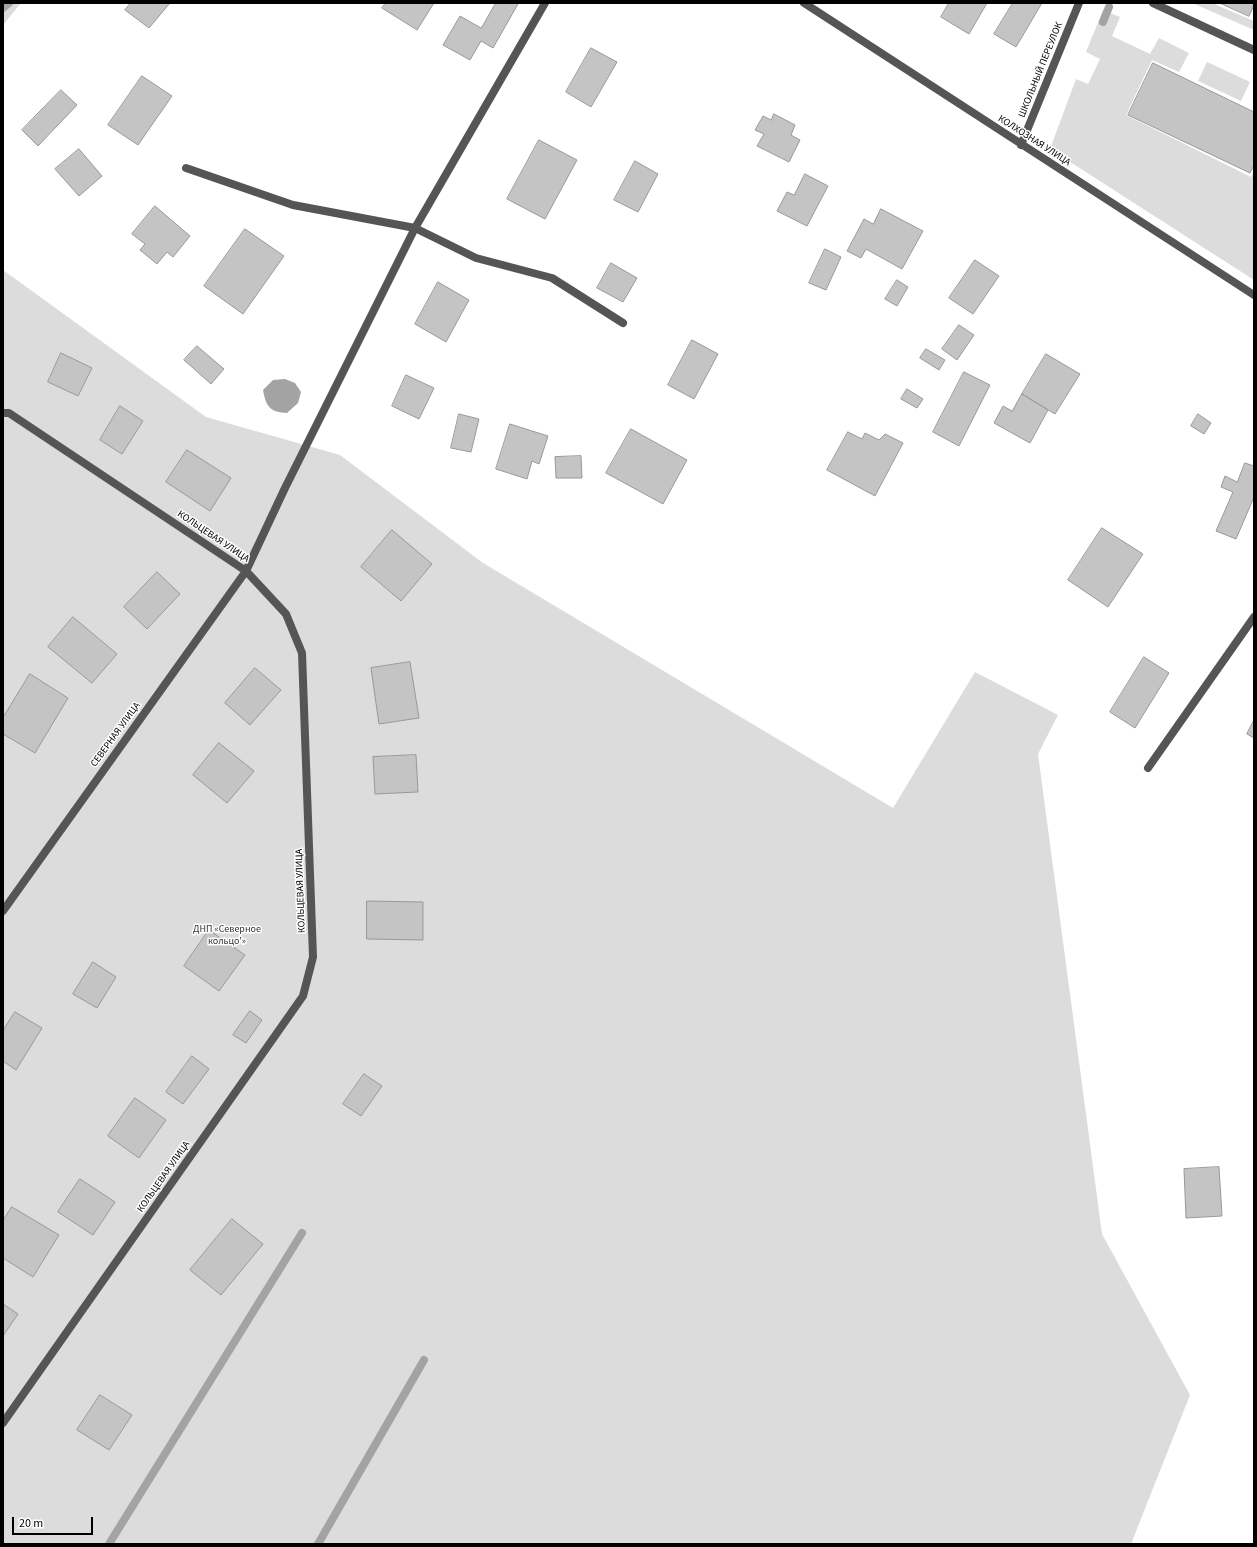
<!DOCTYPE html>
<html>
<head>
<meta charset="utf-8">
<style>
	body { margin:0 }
	#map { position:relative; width:1257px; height:1547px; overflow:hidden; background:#fff; font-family:"Source Sans 3",sans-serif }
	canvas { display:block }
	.frame { position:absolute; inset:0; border:4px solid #000; pointer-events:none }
	.scale { position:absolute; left:12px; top:1517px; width:81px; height:18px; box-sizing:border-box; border:2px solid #000; border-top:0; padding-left:5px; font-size:12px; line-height:14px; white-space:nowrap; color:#000; -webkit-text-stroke:3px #fff; paint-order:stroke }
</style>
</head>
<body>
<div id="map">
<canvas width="1257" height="1547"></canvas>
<div class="frame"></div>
<div class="scale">20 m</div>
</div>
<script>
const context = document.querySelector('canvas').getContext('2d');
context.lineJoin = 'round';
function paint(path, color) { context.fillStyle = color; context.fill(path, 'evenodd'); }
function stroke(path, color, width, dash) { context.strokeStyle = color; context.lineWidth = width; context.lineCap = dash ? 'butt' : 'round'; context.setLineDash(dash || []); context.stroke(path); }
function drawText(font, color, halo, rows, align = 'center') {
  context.font = font + ' "Source Sans 3",sans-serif'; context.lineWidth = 3; context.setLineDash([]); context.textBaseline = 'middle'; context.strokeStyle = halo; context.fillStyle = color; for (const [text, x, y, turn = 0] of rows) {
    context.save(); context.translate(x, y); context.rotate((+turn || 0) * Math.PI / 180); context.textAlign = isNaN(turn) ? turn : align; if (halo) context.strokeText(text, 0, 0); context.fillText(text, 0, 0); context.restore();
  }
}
const green = new Path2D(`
	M3 3H21L3 25Z
	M1192 3H1212L1254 21V30Z
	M1103 10 1120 17 1112 36 1150 54 1159 38 1189 53 1179 72 1152 60 1126 115 1251 177 1254 170V280L1050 149 1076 79 1088 84 1100 59 1086 52Z
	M1207 62 1250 82 1241 101 1198 81Z
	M3 270 206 417 340 455 483 563 893 808 975 672 1058 715 1038 754 1102 1234 1190 1395 1131 1544H3Z`);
const water = new Path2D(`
	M285 379 295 383 301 392 298 403 287 413C270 412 266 407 263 390L273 380Z`);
const stream = new Path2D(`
	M3 8 9 3
	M1103 22 1109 7
	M109 1544 302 1233
	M318 1544 424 1360`);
const building = new Path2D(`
	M131 3H170L149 28 125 10Z
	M386 3H434L417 30 382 8Z
	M496 3H516L518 4 493 48 481 41 470 60 443 45 460 16 481 28Z
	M949 3H987L969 34 941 17Z
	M1013 3H1042L1016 47 994 34Z
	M1220 3H1254V5L1249 16Z
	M591 48 617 62 591 107 566 92Z
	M1153 63 1254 112V165L1250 173 1128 115Z
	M142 76 172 96 138 145 108 125Z
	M61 90 77 105 38 146 22 130Z
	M774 114 795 125 791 135 800 140 789 162 757 146 764 134 755 130 763 116 771 120Z
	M539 140 577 160 545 219 507 199Z
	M79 149 102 176 79 196 55 169Z
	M635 161 658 174 638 212 614 200Z
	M805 174 828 186 807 226 777 211 787 192 794 195Z
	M155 206 190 236 173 257 167 252 157 264 140 250 145 244 132 234Z
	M881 209 923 231 902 269 866 249 861 258 847 251 864 219 873 224Z
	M245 229 284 256 243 314 204 286Z
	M825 249 841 257 826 290 809 283Z
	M975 260 999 276 973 314 949 298Z
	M611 263 637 278 623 302 597 288Z
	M897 280 908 287 897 306 885 299Z
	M438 282 469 300 446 342 415 324Z
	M959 325 974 335 957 360 942 349Z
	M692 340 718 354 694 399 668 385Z
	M197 346 224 369 211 384 184 360Z
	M926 349 945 360 939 370 920 358Z
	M61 353 92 368 78 396 48 382Z
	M1046 354 1080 374 1055 414 1022 394Z
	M964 372 990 385 959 446 933 432Z
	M406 375 434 388 419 419 392 406Z
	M907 389 923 399 917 408 901 399Z
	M1022 394 1048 410 1030 443 994 423 1003 406 1012 411Z
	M120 406 143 421 122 454 100 440Z
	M459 414 479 419 471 452 451 448Z
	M1198 414 1211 423 1204 434 1191 426Z
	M510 424 548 436 539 464 532 461 527 479 496 469Z
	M631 429 687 460 663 504 606 473Z
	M848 432 862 439 865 433 879 440 885 434 903 443 875 496 827 470Z
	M187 450 231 478 210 511 166 482Z
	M581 456 582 478H556L555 457Z
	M1245 463 1254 466V497L1236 539 1216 531 1233 492 1221 487 1225 476 1237 482Z
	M1102 528 1143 554 1108 607 1068 580Z
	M392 530 432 564 401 601 361 567Z
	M157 572 180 594 147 629 124 607Z
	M73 617 117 654 92 683 48 647Z
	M1144 657 1169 673 1135 728 1110 712Z
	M410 662 419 718 379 724 371 668Z
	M255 668 281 690 250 725 225 703Z
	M30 674 68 698 35 753 3 734V718Z
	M1254 720V738L1247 734Z
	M219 743 254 771 227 803 193 775Z
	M416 755 418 792 375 794 373 757Z
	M367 901 423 902V940L367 939Z
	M209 930 245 955 219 991 184 966Z
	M93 962 116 977 97 1008 73 994Z
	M250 1011 262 1020 246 1043 233 1035Z
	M15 1012 42 1028 16 1070 3 1061V1031Z
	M192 1056 209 1069 183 1104 166 1092Z
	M364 1074 382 1086 361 1116 343 1104Z
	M135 1098 166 1120 139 1158 108 1136Z
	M1219 1167 1222 1216 1186 1218 1184 1169Z
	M80 1179 115 1202 93 1235 58 1212Z
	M12 1207 59 1235 33 1277 3 1258V1221Z
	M232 1219 263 1244 221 1295 190 1270Z
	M3 1304 18 1314 3 1336Z
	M100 1395 132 1415 109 1450 77 1430Z`);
const lane = new Path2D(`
	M1153 3 1254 50
	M186 168 293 205 415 228 476 258 552 278 623 323
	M1148 768 1254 617`);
const street = new Path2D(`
	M804 3 1254 295
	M1021 145 1079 3
	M3 413H9L246 571 286 614 302 653 313 957 303 996 3 1423
	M3 911 246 571 285 488 415 228 545 3`);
const streetNames = [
	["ШКОЛЬНЫЙ ПЕРЕУЛОК",1041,70,-68],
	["КОЛХОЗНАЯ УЛИЦА",1034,141,33],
	["КОЛЬЦЕВАЯ УЛИЦА",213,537,34],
	["СЕВЕРНАЯ УЛИЦА",116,735,-54],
	["КОЛЬЦЕВАЯ УЛИЦА",301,891,-92],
	["КОЛЬЦЕВАЯ УЛИЦА",164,1177,-55]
];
const parkNames = [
	["ДНП «Северное",227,930],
	["кольцо'»",227,942]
];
paint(green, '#dcdcdc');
paint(water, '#a3a3a3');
stroke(stream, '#a3a3a3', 8);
paint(building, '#c4c4c4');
stroke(building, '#999', 1);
stroke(lane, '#555', 8);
stroke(street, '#555', 8);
drawText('10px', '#000', '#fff', streetNames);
drawText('10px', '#333', '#fff', parkNames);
</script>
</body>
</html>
